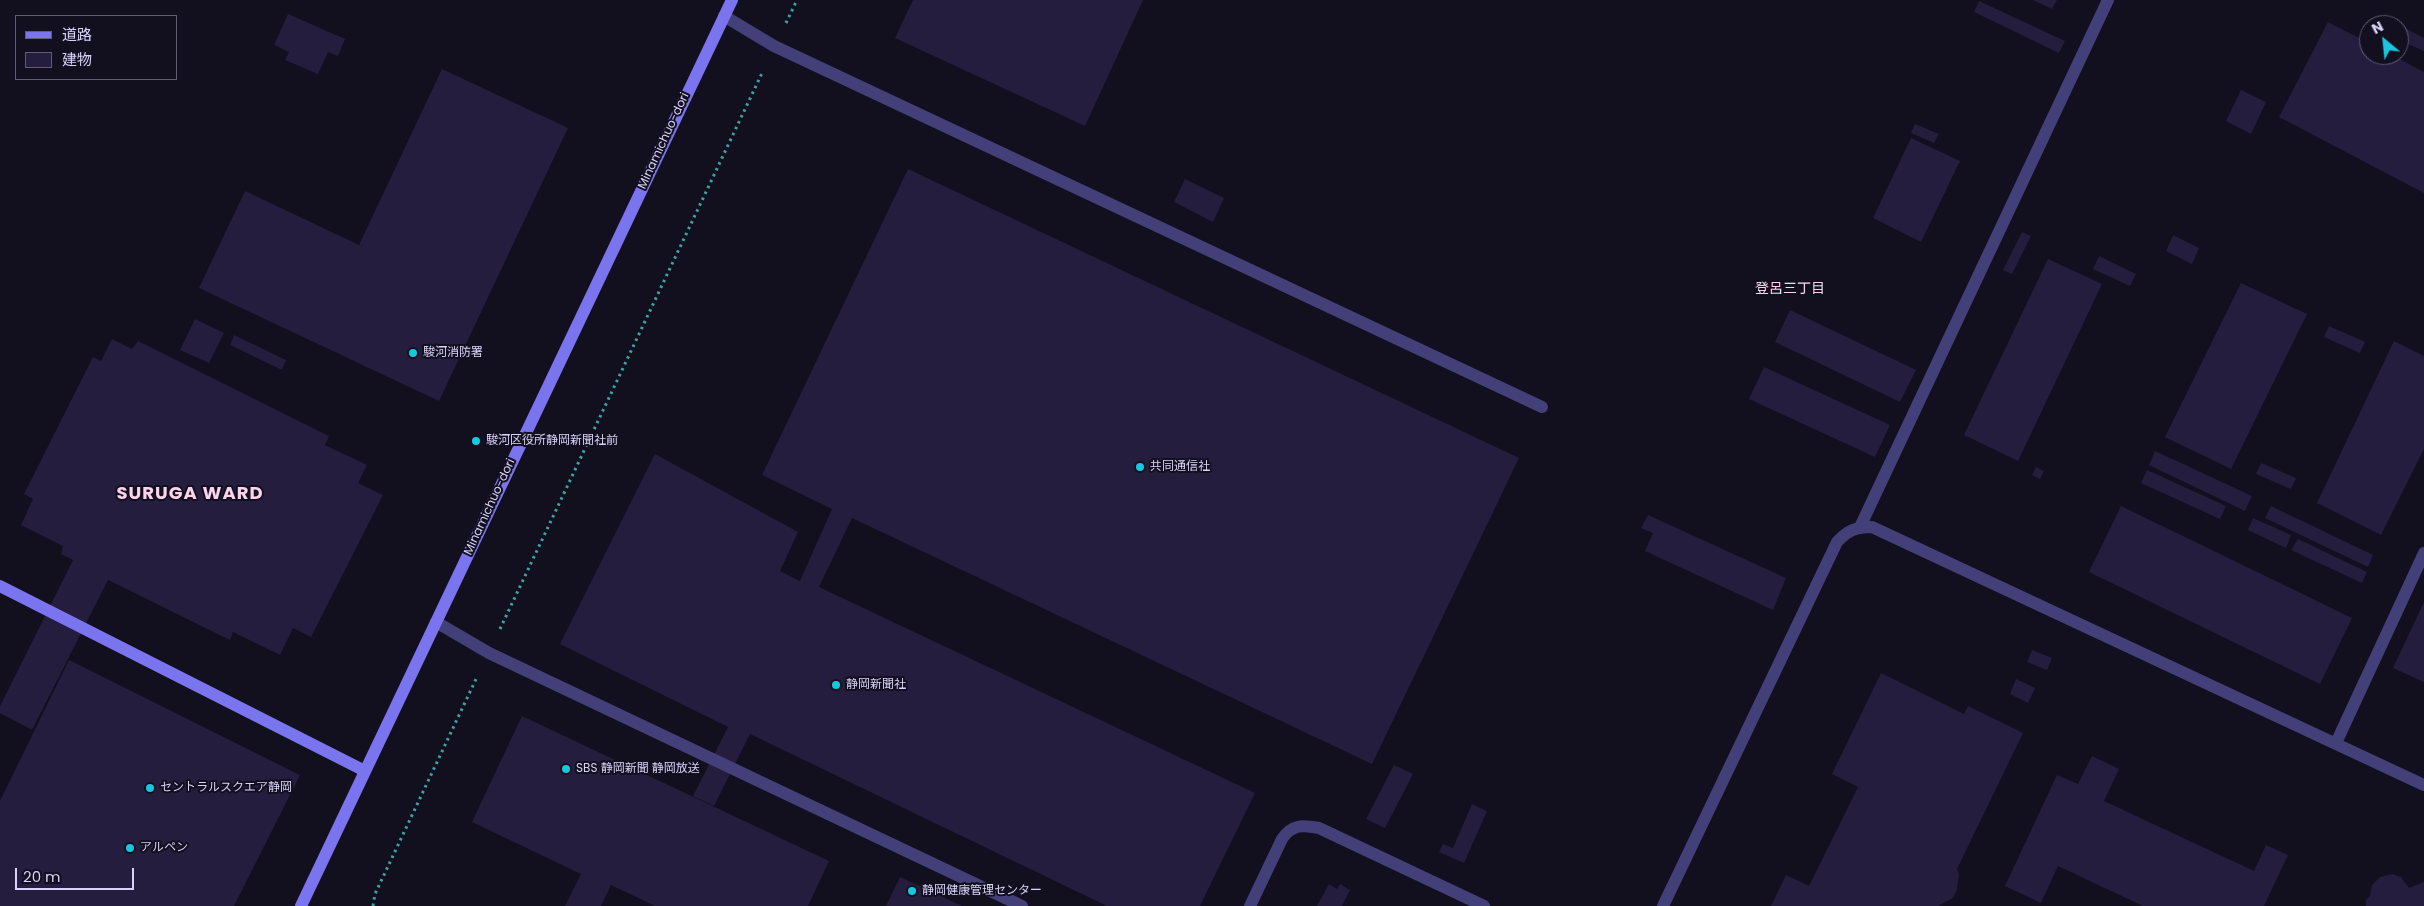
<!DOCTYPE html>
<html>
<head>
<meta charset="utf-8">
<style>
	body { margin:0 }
	#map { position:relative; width:2424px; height:906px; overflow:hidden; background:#120f1f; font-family:Poppins,"Noto Sans JP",sans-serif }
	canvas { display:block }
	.legend { position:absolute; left:15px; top:15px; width:162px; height:65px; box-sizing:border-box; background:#120f1f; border:1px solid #615d77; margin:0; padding:6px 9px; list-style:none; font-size:15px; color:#d8d3fa }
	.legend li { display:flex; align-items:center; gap:10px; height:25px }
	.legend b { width:25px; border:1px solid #615d77 }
	.north { position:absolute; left:2359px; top:15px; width:50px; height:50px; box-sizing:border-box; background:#120f1f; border:1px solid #615d77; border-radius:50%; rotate:332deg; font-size:14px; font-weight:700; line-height:20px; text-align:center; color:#d8d3fa }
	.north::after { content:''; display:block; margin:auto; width:18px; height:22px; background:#19c6df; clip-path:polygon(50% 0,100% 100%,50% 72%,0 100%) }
	.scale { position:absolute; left:15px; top:868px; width:119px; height:22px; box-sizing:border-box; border:2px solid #d8d3fa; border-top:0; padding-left:6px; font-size:15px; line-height:18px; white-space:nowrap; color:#d8d3fa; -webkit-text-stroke:4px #120f1f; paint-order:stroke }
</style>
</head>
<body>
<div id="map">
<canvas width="2424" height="906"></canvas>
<ul class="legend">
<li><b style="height:6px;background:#7b74ef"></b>道路</li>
<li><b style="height:14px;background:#251d3e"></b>建物</li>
</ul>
<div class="north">N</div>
<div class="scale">20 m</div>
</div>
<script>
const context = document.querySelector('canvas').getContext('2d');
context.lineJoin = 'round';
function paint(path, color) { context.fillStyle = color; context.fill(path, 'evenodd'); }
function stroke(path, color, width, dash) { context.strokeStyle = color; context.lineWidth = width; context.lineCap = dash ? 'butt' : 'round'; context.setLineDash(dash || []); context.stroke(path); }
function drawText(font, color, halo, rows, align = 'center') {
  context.font = font + ' Poppins,"Noto Sans JP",sans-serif'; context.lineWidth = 4; context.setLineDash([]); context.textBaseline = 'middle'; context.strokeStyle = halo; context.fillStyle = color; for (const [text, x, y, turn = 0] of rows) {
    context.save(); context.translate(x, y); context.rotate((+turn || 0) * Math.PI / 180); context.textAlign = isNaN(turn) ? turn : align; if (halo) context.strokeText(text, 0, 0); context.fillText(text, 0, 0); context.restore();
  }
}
const building = new Path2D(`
	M913 0H1143L1085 126 895 38Z
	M2033 0H2057L2052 9Z
	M1979 1 2065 41 2059 53 1974 12Z
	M288 14 345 39 338 56 328 52 318 74 285 60 289 52 274 45Z
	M2379 15 2398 25H2375Z
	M2328 22 2369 43V55H2392L2424 72V193L2279 117Z
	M2399 25 2424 38V51L2399 40Z
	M442 69 568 128 439 401 199 288 245 191 359 245Z
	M2241 90 2266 102 2251 134 2226 121Z
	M1915 124 1939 134 1934 143 1911 133Z
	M1911 138 1960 161 1921 242 1873 218Z
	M908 169 1519 458 1372 764 852 518 819 587 1255 793 1200 906H1107L750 734 714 806 693 796 728 727 560 644 655 454 798 532 780 571 800 581 832 509 762 475Z
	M1185 179 1224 198 1213 222 1174 202Z
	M2022 232 2031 236 2012 274 2003 270Z
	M2173 235 2199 248 2192 264 2166 251Z
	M2099 256 2136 274 2130 286 2093 269Z
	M2048 259 2102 284 2018 461 1964 435Z
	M2241 283 2307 314 2231 469 2165 437Z
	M1790 310 1916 370 1900 402 1775 342Z
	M195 319 224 333 209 363 180 350Z
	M2329 326 2365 342 2360 353 2324 337Z
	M234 335 286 360 282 370 230 345Z
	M112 339 132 349 138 341 329 436 325 445 367 465 358 483 383 495 311 637 293 628 280 655 233 632 230 640 108 580 32 730 0 713V706L73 560 61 554 63 546 21 525 33 499 24 494 93 357 101 361Z
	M2394 341 2424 356V449L2381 535 2317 503Z
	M1764 367 1890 425 1875 457 1749 399Z
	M2155 451 2252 496 2245 511 2149 465Z
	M2261 463 2296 478 2291 489 2256 474Z
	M2036 467 2044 471 2040 479 2032 475Z
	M2147 470 2226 506 2220 519 2141 483Z
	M2121 506 2352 618 2320 684 2089 572Z
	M2271 506 2373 555 2368 567 2265 518Z
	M1648 515 1786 578 1773 610 1645 551 1653 533 1641 528Z
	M2253 518 2291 535 2286 548 2248 530Z
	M2298 539 2367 572 2362 583 2291 550Z
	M2424 602V682L2393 668Z
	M2032 650 2052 658 2047 670 2027 662Z
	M69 660 300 775 234 906H0V801Z
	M1881 673 1964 714 1968 706 2023 733 1957 869 1959 874 1957 890 1953 898 1938 906H1771L1786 875 1809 886 1858 787 1832 774Z
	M2016 679 2035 688 2028 703 2010 694Z
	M522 716 829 861 808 906H655L611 885 601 906H565L581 874 472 822Z
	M2092 756 2119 769 2104 801 2254 871 2266 845 2288 855 2264 906H2143L2058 866 2041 903 2005 886 2057 775 2078 784Z
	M1394 765 1413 774 1385 828 1366 819Z
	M1472 804 1487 811 1464 863 1439 852 1443 844 1453 848Z
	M2392 874 2401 877 2409 888 2424 882V906H2366V900L2370 896 2372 885 2380 877Z
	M900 877 962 906H886Z
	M1329 884 1337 889 1340 884 1350 890 1342 906H1317Z`);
const path = new Path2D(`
	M786 23 797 0
	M500 629 763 71
	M373 906 375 894 477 677`);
const lane = new Path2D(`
	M724 16 774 46 1542 407`);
const street = new Path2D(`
	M1860 527 2108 0
	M436 622 489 653 1022 906
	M2336 743 2424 553
	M1250 906 1282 839C1292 824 1303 825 1319 828L1484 906
	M1663 906 1837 542C1848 530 1856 527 1872 527L2424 785`);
const secondary = new Path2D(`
	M0 586 365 771
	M301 906 732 0`);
const markers = [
	[413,353,5,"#19c6df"],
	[476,441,5,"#19c6df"],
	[1140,467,5,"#19c6df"],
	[836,685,5,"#19c6df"],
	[566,769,5,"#19c6df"],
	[150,788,5,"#19c6df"],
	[130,848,5,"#19c6df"],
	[912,891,5,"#19c6df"]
];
const streetNames = [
	["Minamichuo-dori",664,141,-65],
	["Minamichuo-dori",490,507,-65]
];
const poiNames = [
	["駿河消防署",423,353],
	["駿河区役所静岡新聞社前",486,441],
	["共同通信社",1150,467],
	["静岡新聞社",846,685],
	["SBS 静岡新聞 静岡放送",576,769],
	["セントラルスクエア静岡",160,788],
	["アルペン",140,848],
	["静岡健康管理センター",922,891]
];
const neighbourhoodNames = [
	["登呂三丁目",1790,289]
];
const districtNames = [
	["SURUGA WARD",190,494]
];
paint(building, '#251d3e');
stroke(path, '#3ba5a2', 3, [2.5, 4]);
stroke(lane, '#433f79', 12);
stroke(street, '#433f79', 12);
stroke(secondary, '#7b74ef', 12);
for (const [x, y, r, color] of markers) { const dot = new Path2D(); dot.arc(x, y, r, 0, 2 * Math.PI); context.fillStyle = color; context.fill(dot); stroke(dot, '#120f1f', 2); }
drawText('12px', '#d8d3fa', '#120f1f', streetNames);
drawText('12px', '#d8d3fa', '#120f1f', poiNames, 'left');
drawText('14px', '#fad4eb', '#120f1f', neighbourhoodNames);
context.letterSpacing = '1px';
drawText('bold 18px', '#fad4eb', '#120f1f', districtNames);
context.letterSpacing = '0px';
</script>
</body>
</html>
